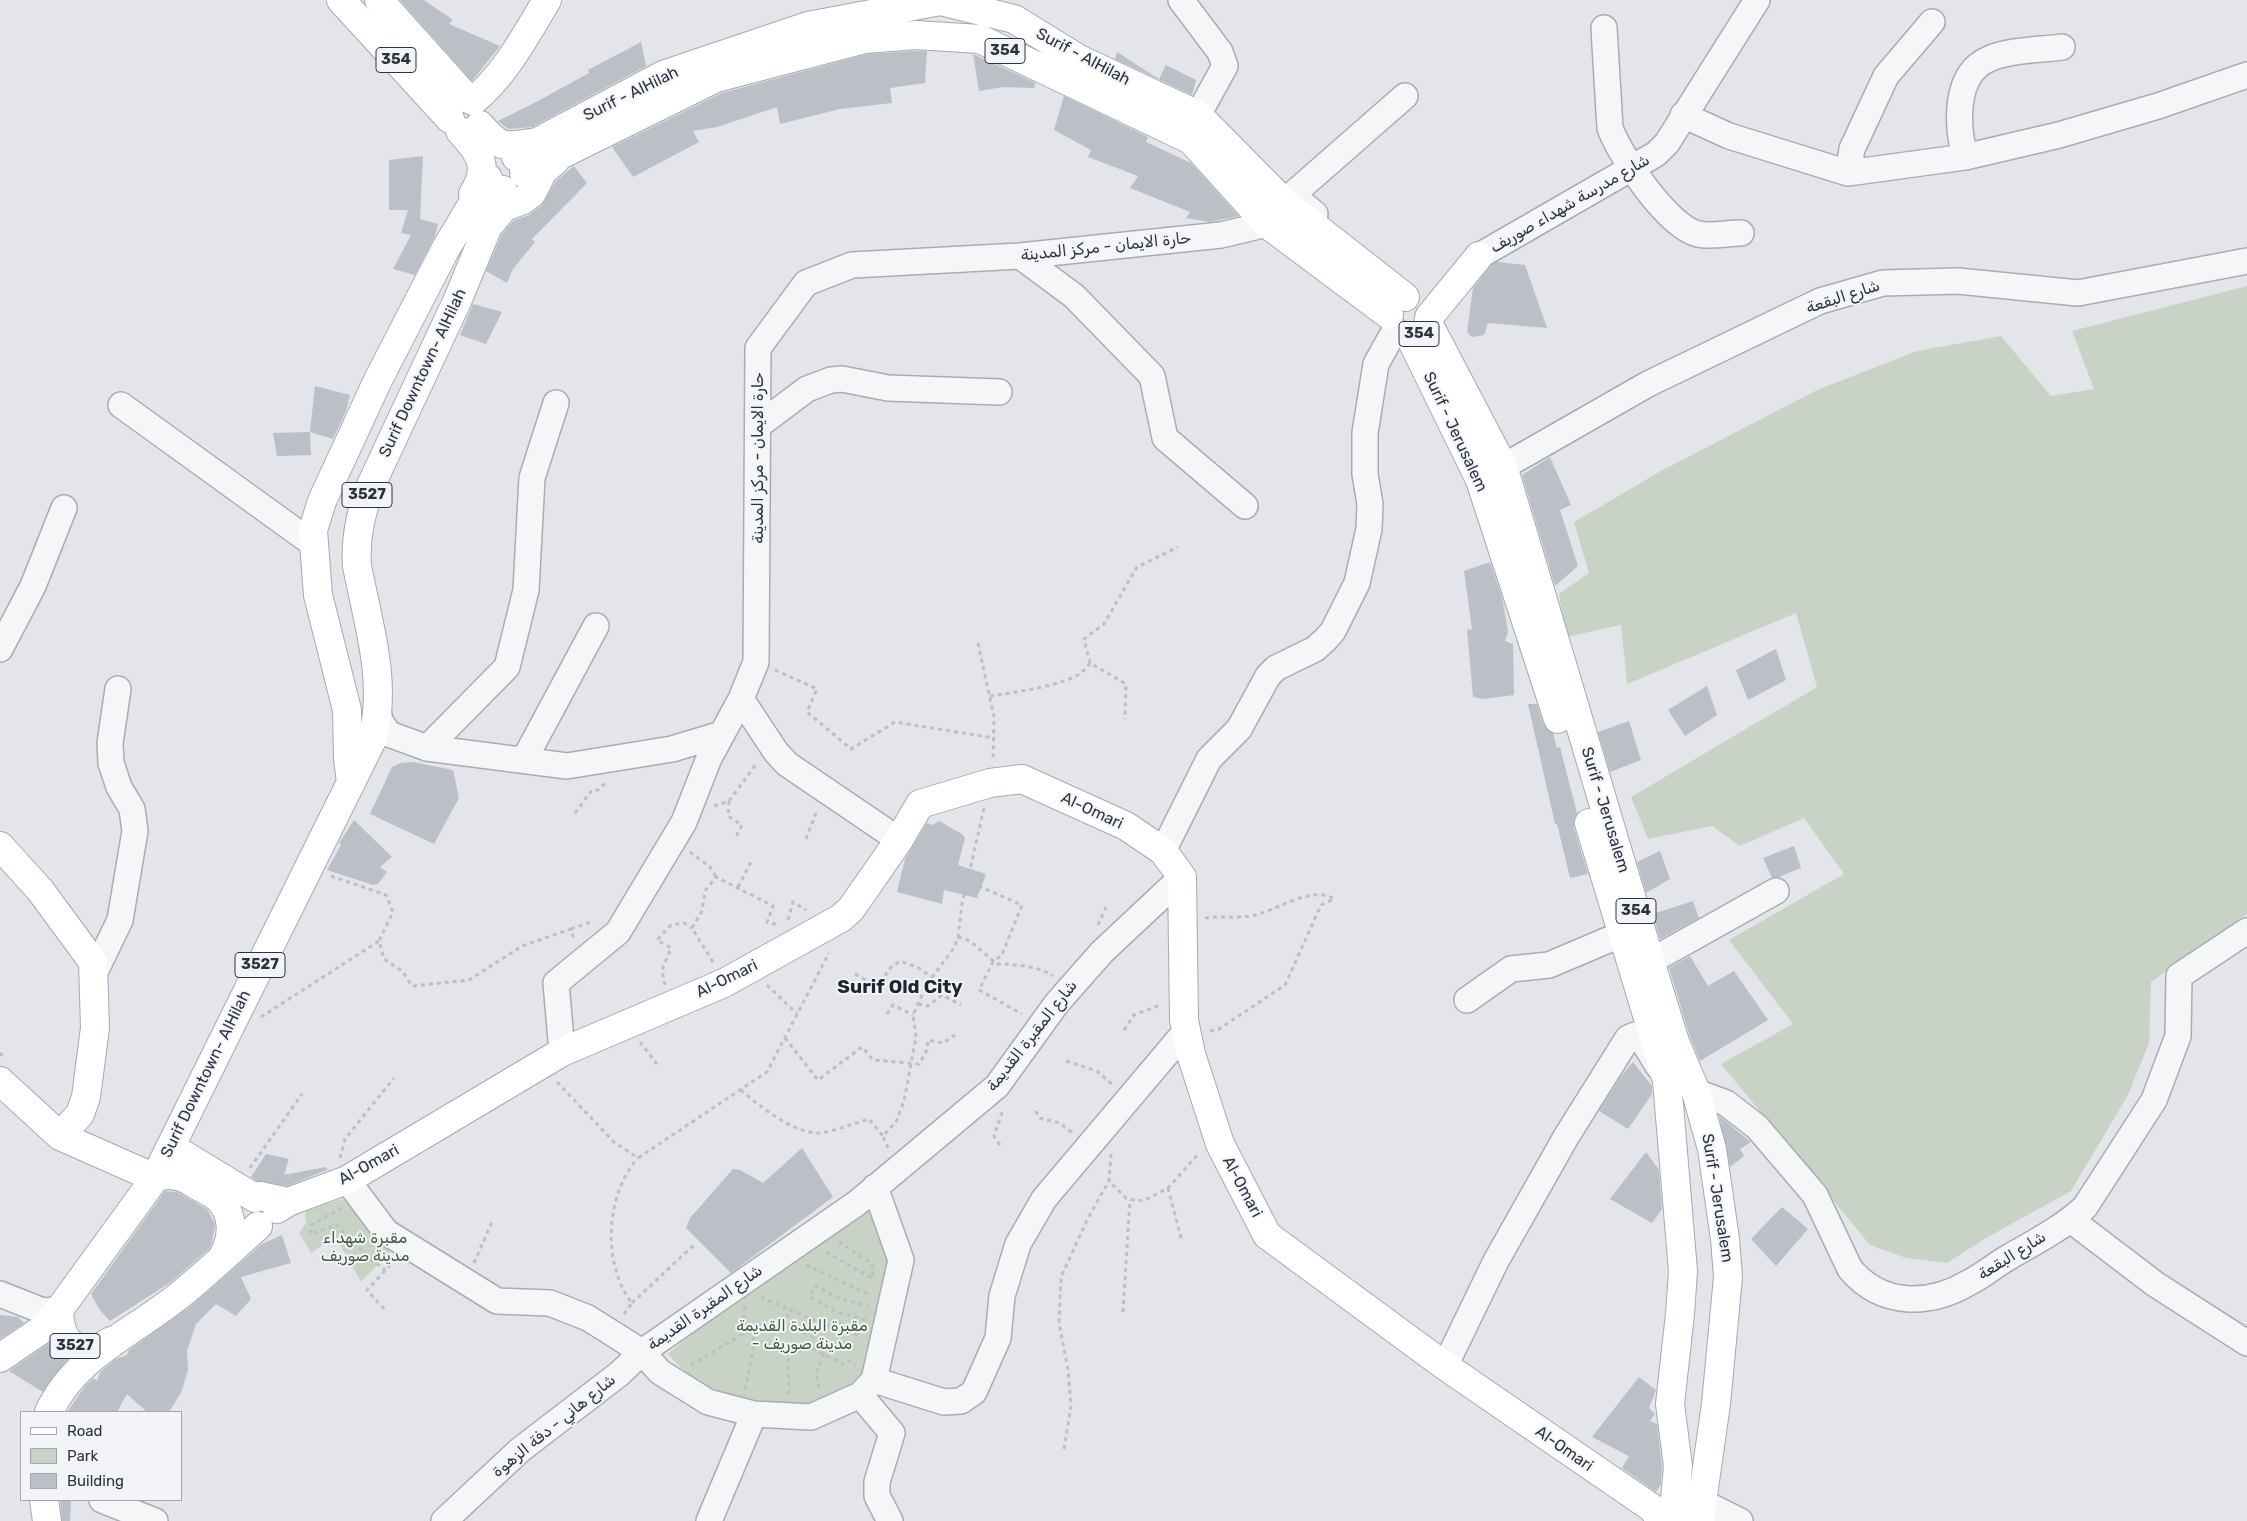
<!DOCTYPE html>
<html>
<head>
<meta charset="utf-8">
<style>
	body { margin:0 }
	#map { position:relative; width:2247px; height:1521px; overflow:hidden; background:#e3e5ea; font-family:Rubik,sans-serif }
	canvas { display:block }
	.legend { position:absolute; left:20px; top:1411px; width:162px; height:90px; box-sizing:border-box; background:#f2f4f7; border:1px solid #a3a7ae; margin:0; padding:6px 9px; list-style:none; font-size:15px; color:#2c3340 }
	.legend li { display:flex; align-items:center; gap:10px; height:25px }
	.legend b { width:25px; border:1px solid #a3a7ae }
</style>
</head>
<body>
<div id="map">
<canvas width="2247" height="1521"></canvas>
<ul class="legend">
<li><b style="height:6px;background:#fff"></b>Road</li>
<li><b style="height:14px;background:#c8d3c5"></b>Park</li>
<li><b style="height:14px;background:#bbbfc6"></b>Building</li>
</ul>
</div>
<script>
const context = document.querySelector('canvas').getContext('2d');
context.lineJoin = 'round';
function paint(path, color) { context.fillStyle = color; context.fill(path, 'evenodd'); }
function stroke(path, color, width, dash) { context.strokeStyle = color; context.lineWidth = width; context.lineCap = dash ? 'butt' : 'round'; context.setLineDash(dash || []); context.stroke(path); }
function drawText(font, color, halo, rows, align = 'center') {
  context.font = font + ' Rubik,"Noto Naskh Arabic",sans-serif'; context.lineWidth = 4; context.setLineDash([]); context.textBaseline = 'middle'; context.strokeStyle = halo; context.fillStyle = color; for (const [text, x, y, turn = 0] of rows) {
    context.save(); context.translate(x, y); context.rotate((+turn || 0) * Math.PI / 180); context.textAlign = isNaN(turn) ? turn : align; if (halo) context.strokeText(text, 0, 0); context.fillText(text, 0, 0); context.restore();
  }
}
const green = new Path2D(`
	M2247 286V914L2151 982 2149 1043 2128 1095 2071 1191 1986 1238 1947 1263 1906 1258 1870 1245 1721 1064 1793 1024 1729 940 1844 874 1804 818 1740 846 1712 826 1648 839 1631 797 1817 687 1796 613 1627 684 1621 625 1566 637 1559 594 1589 573 1574 522 1661 471 1817 390 1917 351 2001 336 2051 396 2094 389 2072 331Z
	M868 1185 895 1260 863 1384 809 1412 708 1396 668 1354Z
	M342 1199 357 1207 396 1245 361 1282 335 1236 311 1253 299 1233 306 1223 305 1211Z`);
const building = new Path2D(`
	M400 0H424L453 20 449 24 500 46 472 81Z
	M641 42 646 66 532 127 508 129 498 121 538 101 589 73 588 70Z
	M916 51H927L925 83 890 88 892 103 840 109 780 124 777 107 717 127 693 131 699 142 633 177 612 147 722 93 868 54Z
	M1117 52 1159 79 1166 65 1196 80 1192 95 1115 59Z
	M973 54 1036 83 1034 88 1003 87 979 91Z
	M1064 96 1148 137 1146 142 1191 163 1239 216 1210 222 1186 218 1190 212 1130 188 1138 176 1088 157 1091 150 1054 130Z
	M423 156 420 219 438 224 435 236 415 275 393 269 411 235 401 233 408 210H389V160Z
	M574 166 587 183 532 239 535 242 513 269 507 283 486 271 502 234 514 220 529 215 542 205 556 181Z
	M1497 262 1525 265 1547 328 1488 323 1484 335 1472 337 1467 332 1473 288 1491 265Z
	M473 304 502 312 486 344 460 335Z
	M315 386 350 395 346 411 333 439 310 432Z
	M310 432 311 455 277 456 273 433Z
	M1550 457 1571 505 1560 510 1578 566 1555 586 1522 475Z
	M1490 562 1502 597 1508 632 1505 641 1513 644 1514 695 1483 699 1473 697 1467 630 1472 629 1464 571Z
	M1776 649 1786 680 1748 700 1736 670Z
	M1707 686 1717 715 1685 736 1668 710Z
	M1528 704H1537L1543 724 1553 733 1557 748 1560 747 1577 813 1574 820V828L1588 874 1570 878 1557 824H1555Z
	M1629 721 1641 760 1610 772 1598 732Z
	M413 762 453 770 459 798 434 844 370 814 392 767 401 763Z
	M354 820 392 857 380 867 387 872 378 884 373 885 327 870 341 845 339 843Z
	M939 821 962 834 965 838 958 865 986 874 977 898 944 890 942 904 897 892 905 859 927 823 933 825Z
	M1794 846 1801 868 1779 877 1772 878 1763 858Z
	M1660 851 1670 879 1646 893 1637 862Z
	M1693 901 1699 918 1660 939 1653 914Z
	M1690 956 1708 986 1734 971 1768 1020 1700 1061 1690 1037 1669 968Z
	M1633 1062 1652 1086V1094L1628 1129 1599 1111 1622 1075Z
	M1719 1116 1751 1142 1740 1149 1744 1156 1730 1167Z
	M802 1148 833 1197 731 1273 686 1228 690 1218 733 1169 740 1170 763 1183Z
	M1646 1152 1659 1170 1662 1209 1652 1223 1610 1199Z
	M266 1154 289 1159 284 1175 326 1167 327 1170 287 1186 257 1181 251 1177Z
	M165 1191 177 1192 207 1209 215 1224 212 1243 209 1249 171 1282 110 1321 99 1309 91 1294Z
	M1782 1207 1808 1229 1776 1266 1751 1239Z
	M282 1235 291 1263 241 1277 251 1299 236 1316 216 1304 196 1324 187 1351 188 1370 181 1393 169 1412H147L127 1394 117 1412H67L86 1385 94 1378 97 1381 101 1371 116 1359 127 1355 129 1350 191 1306 262 1244Z
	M0 1315 18 1317 24 1323 0 1339Z
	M48 1344 67 1360 43 1392 9 1371Z
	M1639 1377 1656 1390 1649 1408 1655 1414 1650 1421 1657 1424 1662 1466 1661 1484 1656 1492 1622 1468 1629 1456 1592 1437Z
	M60 1500H71L70 1521H62Z`);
const path = new Path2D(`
	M978 643 994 717 993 761
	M1090 663 1084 639 1104 624 1137 567 1178 547
	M775 670 817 689 807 712 851 749 895 722 994 738
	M990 696C1011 693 1068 685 1082 672 1085 670 1088 666 1090 663L1126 684 1125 719
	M729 801 728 816 742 825 735 839
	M714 806 729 801 757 763
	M575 813 592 790H598L605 783
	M806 839 817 810
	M690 852 710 867 716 877
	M331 876 386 895 393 912 379 941 384 959 403 972 412 986 469 980 522 946 571 929 574 940
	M948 877 967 881 1022 905 1002 955 993 962 979 990 1022 1014
	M738 887 752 860
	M1205 918C1220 916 1235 918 1251 916 1275 912 1312 884 1334 899L1321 905 1285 985 1219 1029 1210 1031
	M788 920 793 902 806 910
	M1098 925 1107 905
	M571 929 594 921
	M958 937 970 941 997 964C1013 964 1039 966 1053 976
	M713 962 692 928 702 911 705 891 716 877 773 906 767 922 779 925
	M855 974 879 987 889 969 900 961 917 967 932 977
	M665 985 662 970 671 948 657 940 671 925 684 923 692 928
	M767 985 797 1014
	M918 1004 928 1006 942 995 961 1005
	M887 1014 893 1005 913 1015
	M261 1017 379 941
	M1124 1030 1134 1015 1160 1005
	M785 1038 818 1080 862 1047 873 1060 919 1064 927 1050 928 1040 943 1043 955 1035
	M640 1042 657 1064
	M0 1053 5 1058
	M1066 1061 1097 1071 1113 1085
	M557 1082 614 1142 638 1158 767 1072 829 953
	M741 1090C759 1106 794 1134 820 1133 836 1131 854 1123 869 1119L883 1136
	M1036 1111 1039 1118 1060 1123 1072 1133
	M1000 1145 994 1136 1003 1110
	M888 1148 883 1136 896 1122 904 1101 916 1037 913 1015 927 984 954 948 958 937 962 904 984 808
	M1111 1154 1109 1181 1126 1198 1137 1201 1145 1200 1168 1188 1199 1153
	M340 1158 345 1139 394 1078
	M250 1168 302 1094
	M1168 1188 1182 1242
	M342 1208 311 1225 310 1234 337 1225 367 1256 385 1270
	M839 1242 872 1264 873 1276
	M826 1252 875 1280
	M474 1263 492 1222
	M806 1265 870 1295
	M761 1297 790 1310
	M632 1303 696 1243
	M745 1307C741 1319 748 1331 755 1341L797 1352 812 1348 843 1364 848 1360 855 1365
	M384 1309 367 1290 393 1262
	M1123 1312 1130 1200
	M624 1314 632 1303C602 1265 605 1195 638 1158
	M866 1320 836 1312 810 1297 816 1286 839 1298 868 1306
	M788 1350 789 1395
	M691 1365 748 1331
	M819 1388 816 1373 829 1343 784 1325 790 1310 829 1326 832 1320 840 1322V1330L862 1336
	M745 1389 755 1341
	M1064 1449 1071 1406 1068 1369 1059 1323 1061 1277 1088 1218 1109 1181`);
const minor = new Path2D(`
	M1181 0 1220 52 1225 66 1198 115
	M1604 28 1610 128C1620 156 1668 227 1698 234 1711 237 1728 233 1741 233
	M1683 115 1729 136 1848 173 1965 157 2059 135 2158 106 2247 75
	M1965 157C1957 127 1953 74 1989 59 2008 50 2040 50 2062 47
	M1848 173 1852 149 1886 76 1932 22
	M1315 214 1292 195 1405 96
	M1020 256 1074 296 1152 376 1165 438 1245 506
	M1479 256 1656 154 1667 143 1757 0
	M121 405 312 543
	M759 425 807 389 831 380 842 379 888 388 999 392
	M1487 476 1648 384 1820 301 1883 283 1958 281 2078 293 2247 261
	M0 649 33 586 64 508
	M741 699 776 752 787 764 899 840
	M378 709 380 721 389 734 427 748 567 766 672 749 722 734
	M427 748 507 667 526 590 532 478 556 403
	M524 760 596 626
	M1163 851 1209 759 1239 729 1268 676 1276 668 1315 649 1325 640 1333 631 1357 583 1369 529 1370 504 1365 474V433L1376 364 1395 330
	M1651 961 1776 891
	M95 972 120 920 135 831 132 809 119 787 111 763 110 743 118 689
	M1467 1000 1511 969 1549 965 1622 934
	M562 1052 556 983 618 932 684 822 709 758 741 699 756 662 758 348 806 283 852 265 1020 256 1221 235 1267 224
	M1696 1092 1726 1103 1757 1127 1815 1195 1850 1269C1882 1307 1930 1306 1970 1282 1984 1275 1995 1265 2009 1257 2035 1242 2063 1228 2085 1207L2154 1100 2178 1036 2179 976 2247 931
	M347 1180 386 1232 497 1301 550 1303 588 1318 642 1352 660 1372 708 1402 754 1414 811 1417 860 1395 874 1380 901 1260 875 1187
	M2071 1220 2155 1284 2247 1343
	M0 1294 43 1311 59 1310
	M1445 1366 1496 1261 1566 1137 1628 1038 1635 1035 1641 1038 1658 1066
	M874 1380 944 1402 961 1401 974 1392 998 1338 1002 1296 1018 1244 1044 1199 1185 1032
	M860 1395 892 1433 877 1482V1496L890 1521
	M102 1500 155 1521
	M1702 1502 1740 1521
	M444 1521 520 1450 619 1374 642 1352 857 1203 997 1086 1057 1003 1102 952 1182 877
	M709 1521 754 1414`);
const major = new Path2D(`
	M341 0 450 119
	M379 0 468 99
	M473 101C505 75 526 35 547 0
	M480 125C501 150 505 147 537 142
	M460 131C479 152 491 166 473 194
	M516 157 537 142 663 75 808 26 940 1 1014 19 1079 59 1198 115 1285 203 1405 297
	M524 173 716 78 865 39 916 35 980 39 1191 140 1267 224 1389 315
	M492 222 504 207 523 200 532 193 543 171 555 161
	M1429 317 1479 256
	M1428 323 1503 466 1658 987 1675 1042 1696 1092 1712 1149 1725 1239 1728 1277 1716 1404 1702 1502 1701 1521
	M1410 337 1480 480 1558 719
	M351 783 348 758 347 710 318 595 313 530 322 501 378 380 445 250 488 178
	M1589 823 1667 1081 1683 1271 1680 1314 1670 1404 1678 1466 1673 1521
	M0 846 40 890 93 962 95 1028 86 1097 80 1114 60 1136
	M0 1081 60 1136 155 1178
	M171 1147 255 1198 260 1196 288 1202
	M155 1178C171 1171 184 1177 198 1186 205 1190 213 1193 218 1198 235 1214 233 1239 223 1256
	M277 1209 288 1202 347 1180 562 1052 724 983 841 918 851 909 899 840 920 804 990 783 1022 779 1126 826 1163 851 1182 877 1184 1020 1191 1054 1220 1144 1267 1235 1445 1366 1652 1508 1662 1521
	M59 1310C60 1345 80 1361 111 1341
	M0 1358 41 1330 59 1310 155 1178 372 740C388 683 368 623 357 566 355 538 361 511 371 485L458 299 503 190
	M49 1412C75 1355 135 1332 181 1294 207 1273 232 1249 258 1226
	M44 1500 47 1521`);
const shields = [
	[1005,51,40],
	[396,60,40],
	[1419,334,40],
	[367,495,50],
	[1636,911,40],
	[260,965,50],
	[75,1346,50]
];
const shieldNames = [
	["354",1005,51],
	["354",396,60],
	["354",1419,334],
	["3527",367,495],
	["354",1636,911],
	["3527",260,965],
	["3527",75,1346]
];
const streetNames = [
	["Surif - AlHilah",1083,57,28],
	["Surif - AlHilah",631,94,-26],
	["شارع مدرسة شهداء صوريف",1570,204,-30],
	["حارة الايمان - مركز المدينة",1106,247,-6],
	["شارع البقعة",1843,297,-18],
	["Surif Downtown- AlHilah",423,373,-65],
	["Surif - Jerusalem",1455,432,65],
	["حارة الايمان - مركز المدينة",758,458,-90],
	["Surif - Jerusalem",1605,810,73],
	["Al-Omari",1092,811,25],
	["Al-Omari",727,979,-26],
	["شارع المقبرة القديمة",1032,1036,-52],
	["Surif Downtown- AlHilah",206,1074,-64],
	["Al-Omari",369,1165,-29],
	["Al-Omari",1242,1187,62],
	["Surif - Jerusalem",1717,1198,81],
	["شارع البقعة",2012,1256,-32],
	["شارع المقبرة القديمة",705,1308,-35],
	["شارع هاني - دفة الزهوة",554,1426,-39],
	["Al-Omari",1564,1449,35]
];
const parkNames = [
	["مقبرة شهداء",365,1238],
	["مدينة صوريف",365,1256],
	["مقبرة البلدة القديمة",802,1326],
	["- مدينة صوريف",802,1344]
];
const quarterNames = [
	["Surif Old City",900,988]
];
paint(green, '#c8d3c5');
paint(building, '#bbbfc6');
stroke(minor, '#a8acb4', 28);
stroke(major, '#a3aab4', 30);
stroke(path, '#bdbfc4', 3, [4, 4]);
stroke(minor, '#f5f6f8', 25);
stroke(major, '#fff', 28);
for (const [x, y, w] of shields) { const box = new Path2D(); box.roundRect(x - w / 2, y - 12.5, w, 25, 4); context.fillStyle = '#f2f4f7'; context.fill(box); stroke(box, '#2c3340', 1); }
drawText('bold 15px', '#2c3340', null, shieldNames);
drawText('16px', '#2c3340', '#f2f4f7', streetNames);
drawText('16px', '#405a3b', '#f2f4f7', parkNames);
drawText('bold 19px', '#1e2431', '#f2f4f7', quarterNames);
</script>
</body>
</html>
